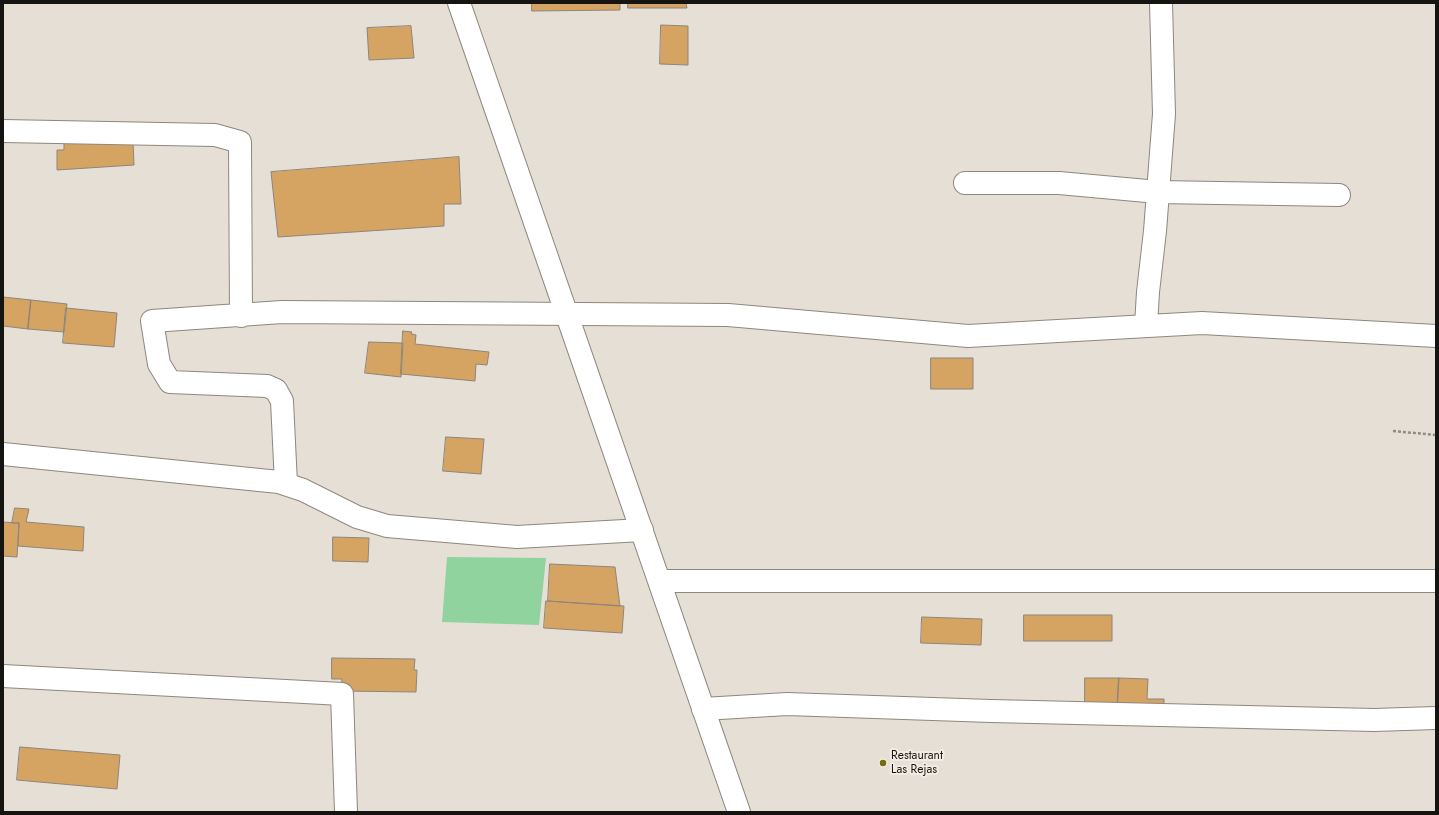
<!DOCTYPE html>
<html>
<head>
<meta charset="utf-8">
<style>
	body { margin:0 }
	#map { position:relative; width:1439px; height:815px; overflow:hidden; background:#e6dfd5; font-family:Jost,sans-serif }
	canvas { display:block }
	.frame { position:absolute; inset:0; border:4px solid #161410; pointer-events:none }
</style>
</head>
<body>
<div id="map">
<canvas width="1439" height="815"></canvas>
<div class="frame"></div>
</div>
<script>
const context = document.querySelector('canvas').getContext('2d');
context.lineJoin = 'round';
function paint(path, color) { context.fillStyle = color; context.fill(path, 'evenodd'); }
function stroke(path, color, width, dash) { context.strokeStyle = color; context.lineWidth = width; context.lineCap = dash ? 'butt' : 'round'; context.setLineDash(dash || []); context.stroke(path); }
function drawText(font, color, halo, rows, align = 'center') {
  context.font = font + ' Jost,sans-serif'; context.lineWidth = 4; context.setLineDash([]); context.textBaseline = 'middle'; context.strokeStyle = halo; context.fillStyle = color; for (const [text, x, y, turn = 0] of rows) {
    context.save(); context.translate(x, y); context.rotate((+turn || 0) * Math.PI / 180); context.textAlign = isNaN(turn) ? turn : align; if (halo) context.strokeText(text, 0, 0); context.fillText(text, 0, 0); context.restore();
  }
}
const green = new Path2D(`
	M447 557 546 558 539 625 442 622Z`);
const building = new Path2D(`
	M532 3H620V10L532 11Z
	M628 3H686L687 8H628Z
	M661 25 688 26V65L660 64Z
	M411 26 414 58 369 60 367 28Z
	M133 141 134 165 57 170V150H64V144Z
	M459 157 461 204H444V226L278 237 271 172Z
	M3 297 31 300 28 329 3 326Z
	M31 300 67 304 64 332 28 329Z
	M66 308 117 313 114 347 63 343Z
	M403 331 412 332 411 334 416 335 415 344 489 352 487 365 476 364 475 381 401 374Z
	M369 342 403 343 401 377 365 373Z
	M931 358H973V389H931Z
	M446 437 484 439 481 474 443 471Z
	M15 508 29 509 26 522 84 527 83 551 18 546 19 523H12Z
	M3 522 19 523 17 557 3 556Z
	M333 537 369 538 368 562 333 561Z
	M550 564 615 567 620 606 548 601Z
	M546 601 624 606 622 633 544 628Z
	M1024 615H1112V641H1024Z
	M922 617 982 619 981 645 921 643Z
	M332 658 415 659 414 670H417L416 692 341 691 342 679H332Z
	M1085 678H1119L1117 711 1085 710Z
	M1119 678 1148 679 1147 699H1164V712L1117 711Z
	M20 747 120 755 117 789 17 780Z`);
const path = new Path2D(`
	M1393 431 1436 435`);
const minor = new Path2D(`
	M3 131 215 135 240 142 241 316
	M965 183H1059L1158 192 1339 195
	M1146 325 1148 292 1155 231 1164 114 1161 3
	M3 454 279 482 303 490 357 517 387 526 517 537 642 530
	M286 484 282 401 276 390 267 386 170 382 159 364 152 321 282 312 728 315 968 336 1202 323 1436 336
	M660 581H1436
	M3 676 342 694 346 812
	M703 709 787 704 991 711 1374 720 1436 718`);
const major = new Path2D(`
	M459 3 739 812`);
const markers = [
	[883,763,4,"#736e0d"]
];
const poiNames = [
	["Restaurant",891,756],
	["Las Rejas",891,770]
];
paint(green, '#90d39f');
paint(building, '#d5a462');
stroke(building, '#8c857c', 1);
stroke(minor, '#8e877e', 24);
stroke(major, '#8e877e', 24);
stroke(path, '#918c85', 2.5, [3, 2]);
stroke(minor, '#fff', 22);
stroke(major, '#fff', 22);
for (const [x, y, r, color] of markers) { const dot = new Path2D(); dot.arc(x, y, r, 0, 2 * Math.PI); context.fillStyle = color; context.fill(dot); stroke(dot, '#f4ece2', 1.5); }
drawText('12px', '#161410', '#f4ece2', poiNames, 'left');
</script>
</body>
</html>
